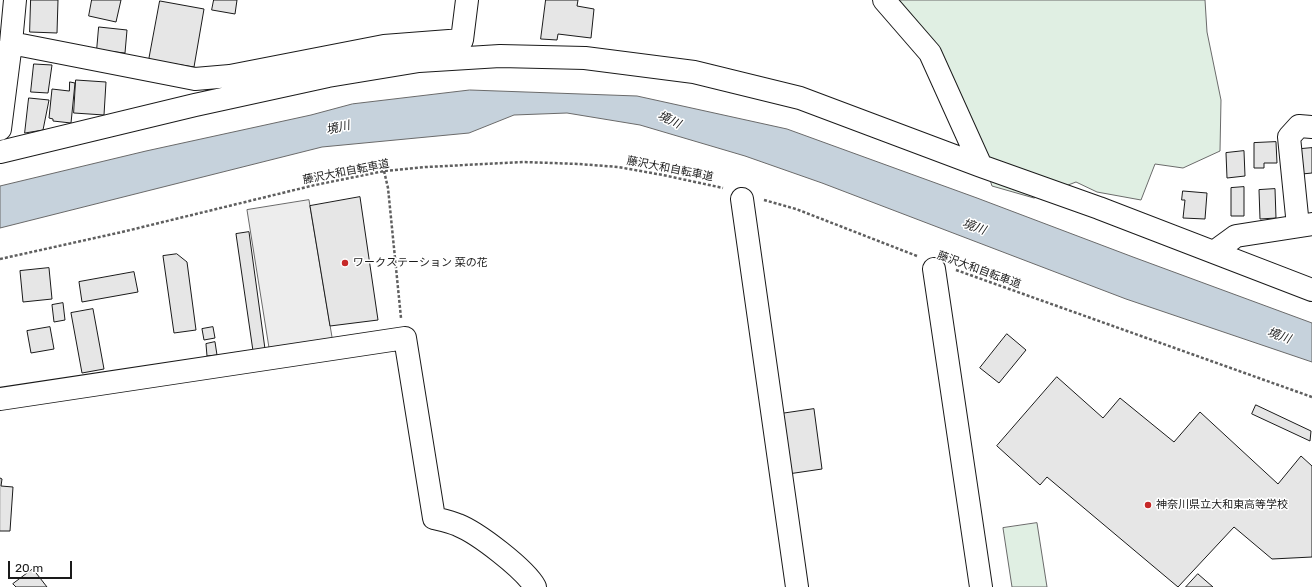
<!DOCTYPE html>
<html>
<head>
<meta charset="utf-8">
<style>
	body { margin:0 }
	#map { position:relative; width:1312px; height:587px; overflow:hidden; background:#fff; font-family:Rubik,sans-serif }
	canvas { display:block }
	.scale { position:absolute; left:8px; top:561px; width:64px; height:18px; box-sizing:border-box; border:2px solid #1a1a1a; border-top:0; padding-left:5px; font-size:12px; line-height:14px; white-space:nowrap; color:#1a1a1a; -webkit-text-stroke:3px #fff; paint-order:stroke }
</style>
</head>
<body>
<div id="map">
<canvas width="1312" height="587"></canvas>
<div class="scale">20 m</div>
</div>
<script>
const context = document.querySelector('canvas').getContext('2d');
context.lineJoin = 'round';
function paint(path, color) { context.fillStyle = color; context.fill(path, 'evenodd'); }
function stroke(path, color, width, dash) { context.strokeStyle = color; context.lineWidth = width; context.lineCap = dash ? 'butt' : 'round'; context.setLineDash(dash || []); context.stroke(path); }
function drawText(font, color, halo, rows, align = 'center') {
  context.font = font + ' Rubik,"Noto Sans JP",sans-serif'; context.lineWidth = 3; context.setLineDash([]); context.textBaseline = 'middle'; context.strokeStyle = halo; context.fillStyle = color; for (const [text, x, y, turn = 0] of rows) {
    context.save(); context.translate(x, y); context.rotate((+turn || 0) * Math.PI / 180); context.textAlign = isNaN(turn) ? turn : align; if (halo) context.strokeText(text, 0, 0); context.fillText(text, 0, 0); context.restore();
  }
}
const green = new Path2D(`
	M876 0H1205L1207 32 1221 100 1220 151 1183 168 1155 164 1141 200 1097 192 1076 182 1034 198 992 186 965 106Z
	M1037 523 1047 587H1012L1003 528Z`);
const parking = new Path2D(`
	M309 200 333 343 270 354 247 210Z`);
const water = new Path2D(`
	M470 90 637 96 787 129 977 198 1133 257 1312 323V362L1126 299 822 183 745 156 640 125 567 113 514 115 469 133 322 147 0 228V186L146 151 311 115 352 104Z`);
const building = new Path2D(`
	M31 0H58L57 33 30 32Z
	M92 0H121L116 22 89 16Z
	M214 0H237L235 14 212 10Z
	M546 0H578L577 6 594 9 591 38 558 34 557 40 541 39Z
	M160 1 204 9 194 67 149 60Z
	M99 27 127 30 125 53 97 50Z
	M34 64 52 65 48 93 31 92Z
	M76 80 106 82 104 115 74 113Z
	M70 82 75 83 71 123 53 121V119L49 118 52 89 69 91Z
	M29 98 49 100 43 130 25 133Z
	M1276 142 1277 163H1264V168H1254V143Z
	M1312 148V173L1302 174 1301 149Z
	M1244 151 1245 176 1227 178 1226 153Z
	M1244 187V216H1231V188Z
	M1275 189 1276 218 1260 219 1259 190Z
	M1183 191 1207 193 1205 219 1183 218 1185 200H1182Z
	M360 197 378 320 330 326 310 206Z
	M249 232 265 349 253 351 236 234Z
	M177 254 187 262 196 330 174 333 163 256Z
	M49 268 52 299 23 302 20 271Z
	M134 272 138 292 82 302 79 282Z
	M63 303 65 320 54 322 52 305Z
	M93 309 104 369 82 373 71 313Z
	M50 327 54 349 31 353 27 331Z
	M213 327 215 338 204 340 202 329Z
	M1007 334 1026 350 999 383 980 368Z
	M215 342 217 355 207 356 206 344Z
	M1057 377 1103 418 1120 398 1174 442 1200 412 1278 484 1301 456 1312 466V557L1272 559 1234 527 1178 587 1047 477 1040 485 997 446Z
	M1256 405 1311 431 1310 441 1252 414Z
	M814 409 822 469 788 474 780 414Z
	M0 478 2 479 1 486 13 487 10 531H0Z
	M33 569 47 587H16L13 584Z
	M1198 574 1213 587H1186Z`);
const path = new Path2D(`
	M384 171 388 188 401 318
	M764 200 796 209 917 256
	M0 259 122 232 315 185 384 171 426 167 524 162 579 164 618 167 663 175 723 188
	M956 270 1312 397`);
const minor = new Path2D(`
	M884 0 930 53 981 166
	M11 43 195 79 230 76 384 46 462 40 467 0
	M0 129 11 43 15 0
	M0 152 195 105 328 76 419 61 500 56 585 58 694 72 800 98 981 166 1099 208 1312 290
	M742 199 797 587
	M1298 226 1289 137 1299 126 1312 127
	M1214 252 1236 236 1312 224
	M934 269 981 587
	M0 399 405 338 434 518C442 520 451 522 458 525 478 533 525 569 535 587`);
const markers = [
	[345,263,4,"#c62828"],
	[1148,505,4,"#c62828"]
];
const streetNames = [
	["藤沢大和自転車道",670,169,11],
	["藤沢大和自転車道",346,172,-11],
	["藤沢大和自転車道",979,270,20]
];
const poiNames = [
	["ワークステーション 菜の花",353,263],
	["神奈川県立大和東高等学校",1156,505]
];
const waterNames = [
	["境川",669,120,25],
	["境川",338,128,-13],
	["境川",974,227,20],
	["境川",1279,336,19]
];
paint(green, '#e0efe3');
stroke(green, '#6a6a6a', 1);
paint(parking, '#ededed');
stroke(parking, '#6a6a6a', 1);
paint(water, '#c6d2dc');
stroke(water, '#6a6a6a', 1);
paint(building, '#e6e6e6');
stroke(building, '#1a1a1a', 1);
stroke(minor, '#1a1a1a', 24);
stroke(path, '#5f5f5f', 2.5, [3, 2]);
stroke(minor, '#fff', 22);
for (const [x, y, r, color] of markers) { const dot = new Path2D(); dot.arc(x, y, r, 0, 2 * Math.PI); context.fillStyle = color; context.fill(dot); stroke(dot, '#fff', 1.5); }
drawText('11px', '#1a1a1a', '#fff', streetNames);
drawText('11px', '#1a1a1a', '#fff', poiNames, 'left');
drawText('italic 12px', '#1a1a1a', '#fff', waterNames);
</script>
</body>
</html>
